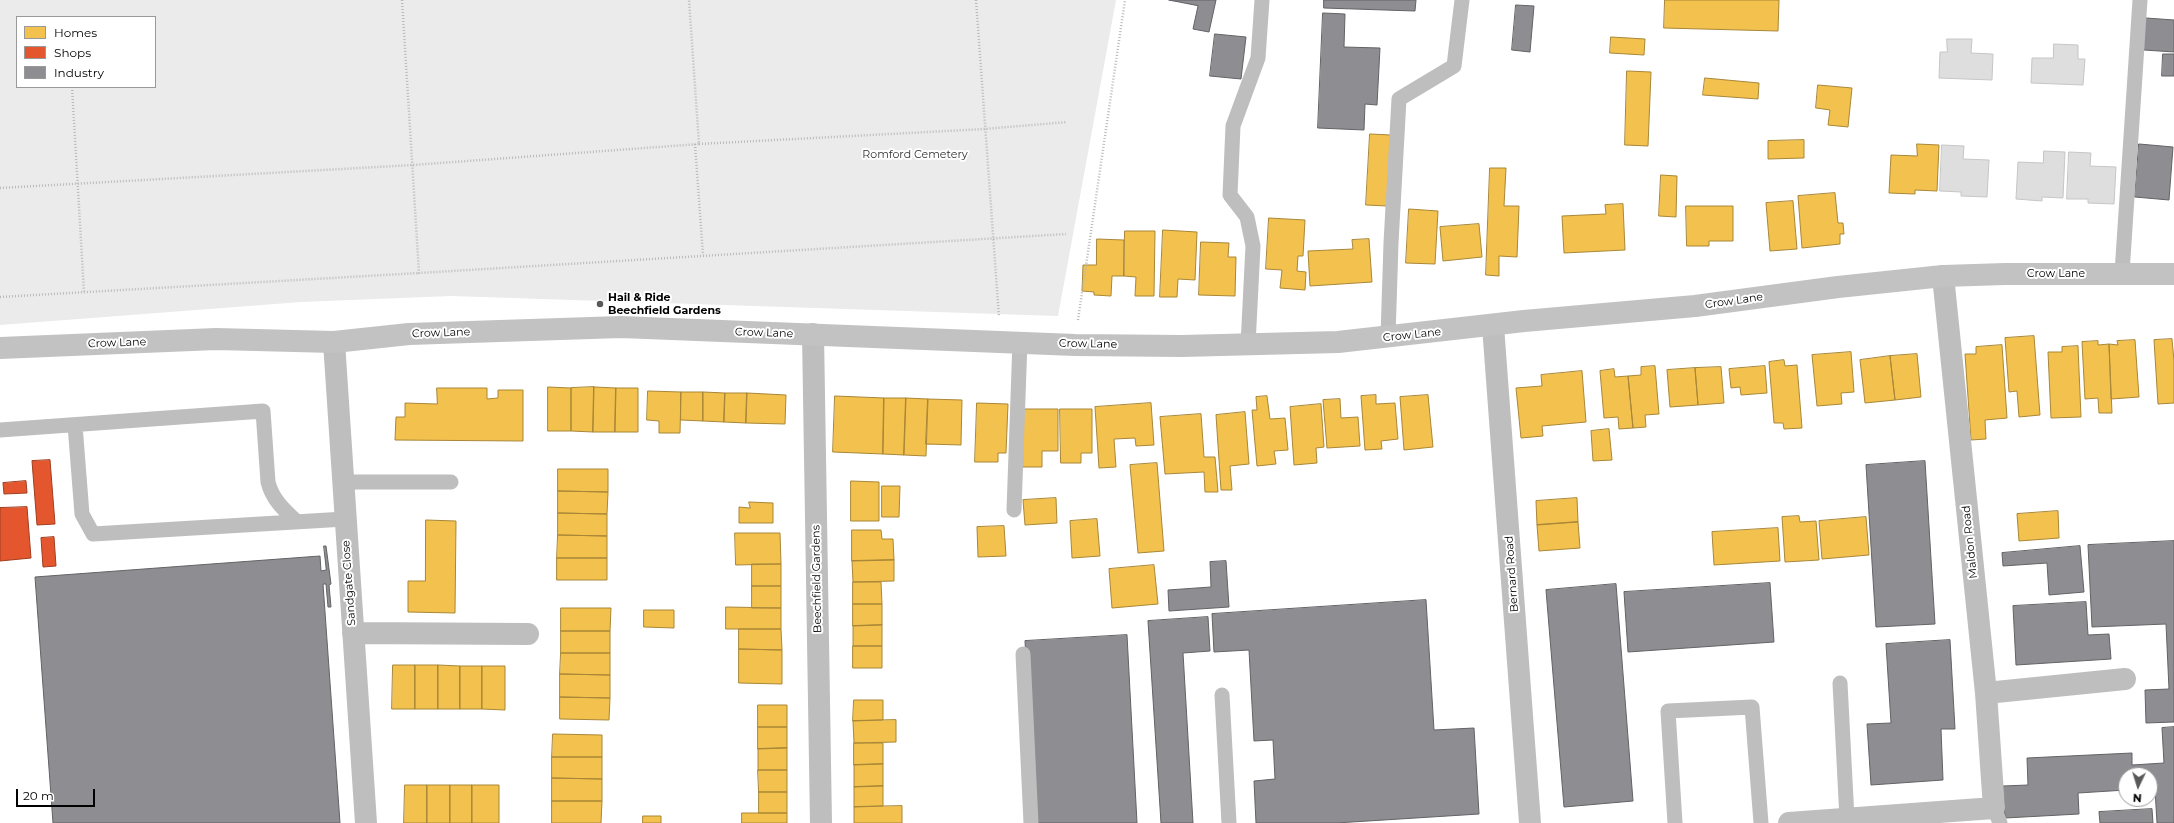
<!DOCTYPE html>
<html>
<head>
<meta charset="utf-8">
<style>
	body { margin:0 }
	#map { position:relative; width:2174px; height:823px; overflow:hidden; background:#fff; font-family:Montserrat,sans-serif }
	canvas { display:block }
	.legend { position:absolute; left:16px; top:16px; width:140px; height:72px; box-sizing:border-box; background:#fff; border:1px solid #999; margin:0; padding:5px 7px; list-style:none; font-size:12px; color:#000 }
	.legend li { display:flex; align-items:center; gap:8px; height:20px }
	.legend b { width:20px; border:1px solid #999 }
	.north { position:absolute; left:2118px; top:767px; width:40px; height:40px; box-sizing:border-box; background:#fff; border:1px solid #999; border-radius:50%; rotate:184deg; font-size:11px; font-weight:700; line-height:16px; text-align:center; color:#000 }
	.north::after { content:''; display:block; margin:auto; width:14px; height:18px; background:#595959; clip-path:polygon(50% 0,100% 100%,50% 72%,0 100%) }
	.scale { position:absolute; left:16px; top:789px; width:79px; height:18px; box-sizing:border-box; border:2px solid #000; border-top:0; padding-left:5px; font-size:12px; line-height:14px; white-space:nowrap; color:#000; -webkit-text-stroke:3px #fff; paint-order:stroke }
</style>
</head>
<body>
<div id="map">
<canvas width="2174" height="823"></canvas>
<ul class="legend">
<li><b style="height:11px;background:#f2c14e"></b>Homes</li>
<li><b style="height:11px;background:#e4572e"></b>Shops</li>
<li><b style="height:11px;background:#8d8d92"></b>Industry</li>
</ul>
<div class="north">N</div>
<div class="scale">20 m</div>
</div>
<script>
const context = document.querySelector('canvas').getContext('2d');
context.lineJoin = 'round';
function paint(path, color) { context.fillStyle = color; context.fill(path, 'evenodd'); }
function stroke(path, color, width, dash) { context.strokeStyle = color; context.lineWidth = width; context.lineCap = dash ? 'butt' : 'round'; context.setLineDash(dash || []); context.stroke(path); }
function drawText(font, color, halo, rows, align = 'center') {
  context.font = font + ' Montserrat,sans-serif'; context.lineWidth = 4; context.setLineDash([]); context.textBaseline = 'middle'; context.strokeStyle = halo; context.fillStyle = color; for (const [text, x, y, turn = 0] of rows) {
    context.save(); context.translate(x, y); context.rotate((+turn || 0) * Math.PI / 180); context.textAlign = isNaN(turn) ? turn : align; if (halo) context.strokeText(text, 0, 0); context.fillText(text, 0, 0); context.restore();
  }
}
const green = new Path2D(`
	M0 0H1116L1058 316 451 296 301 302 0 325ZM17 17H155V87H17Z`);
const homes = new Path2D(`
	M1665 0H1779L1778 31 1664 28Z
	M1611 37 1645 39 1644 55 1610 53Z
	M1627 71 1651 72 1648 146 1625 145Z
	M1705 78 1759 83 1758 99 1703 95Z
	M1818 85 1852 88 1848 127 1828 125 1830 110 1816 108Z
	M1370 134 1391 135 1387 206 1366 205Z
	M1804 140V158L1768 159V141Z
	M1917 144 1939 145 1937 191 1915 190V194L1889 193 1891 155 1917 156Z
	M1490 168H1506L1504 206H1519L1517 257 1499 256V276L1486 275Z
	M1661 175 1677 176 1676 217 1659 216Z
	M1835 193 1838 223H1843L1844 234H1840V244L1802 248 1798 196Z
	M1793 201 1797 249 1770 251 1766 203Z
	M1623 204 1625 250 1564 253 1562 216 1606 214 1605 205Z
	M1686 206H1733V241H1709V246H1687Z
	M1409 209 1438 211 1435 264 1406 263Z
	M1269 218 1305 220 1303 256H1298L1297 271 1306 272 1305 290 1280 288 1282 270 1266 269Z
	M1479 224 1482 257 1443 261 1440 227Z
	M1163 230 1197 232 1195 280 1178 279 1177 297H1160Z
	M1125 231H1155L1154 296H1135L1136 277 1124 276Z
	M1097 239 1124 240V276H1112L1111 296 1094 295V292L1082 291 1083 265H1096Z
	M1369 239 1372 282 1310 286 1308 251 1353 249 1352 240Z
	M1201 242 1229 243 1228 257H1236L1235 296 1199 295Z
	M2034 336 2040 415 2019 417 2017 391 2009 392 2005 338Z
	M2172 339 2174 361V403L2158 404 2154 340Z
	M2135 340 2139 397 2111 399 2109 344 2118 345 2117 341Z
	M2098 341V345L2109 344 2112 413H2099L2098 398 2085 399 2082 342Z
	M2002 345 2007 418 1985 420 1986 439 1971 440 1965 354H1976V347Z
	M2078 346 2081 417 2051 418 2048 352H2062V347Z
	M1851 352 1854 392 1841 393 1842 404 1817 406 1812 355Z
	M1917 354 1921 397 1895 400 1890 356Z
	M1890 356 1895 400 1865 403 1860 360Z
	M1784 360 1785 366 1797 365 1802 428 1784 429 1783 423H1774L1769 362Z
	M1655 366 1659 414 1645 415 1646 427 1633 428 1628 376 1641 375V367Z
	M1765 366 1767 393 1741 395 1740 387 1731 388 1729 369Z
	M1721 367 1724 403 1698 405 1695 368Z
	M1695 368 1698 405 1670 407 1667 370Z
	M1614 369 1615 377 1628 376 1633 428 1619 429 1618 417 1604 418 1600 371Z
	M1582 371 1586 422 1542 426 1543 436 1521 438 1516 388 1542 386 1541 375Z
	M548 387 571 388V431H548Z
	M594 387 616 388 615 432H593Z
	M594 387 593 432 571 431V388Z
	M437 388H487V399L498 398V390H523V441L395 440 396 417H405V403L437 404Z
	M616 388H638V432H615Z
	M648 391 681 392 680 433H659V421L647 420Z
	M681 392H703V421L681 420Z
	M703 392 725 393 724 422 703 421Z
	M725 393H747L746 423 724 422Z
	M747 393 786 395 785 424 746 423Z
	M1376 395V404L1395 403 1398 439 1381 441 1382 449 1365 450 1361 396Z
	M1428 395 1433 447 1404 450 1400 397Z
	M835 396 884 398 883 454 833 452Z
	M1267 396 1270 419 1285 418 1288 450 1274 451 1276 464 1257 466 1252 410H1257L1256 397Z
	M884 398H906L904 455 883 454Z
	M906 398 928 399 926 456 904 455Z
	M928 399 962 400 961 445 926 444Z
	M1340 399 1341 418 1358 417 1360 446 1327 448 1323 400Z
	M977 403 1008 404 1006 453H998V462H975Z
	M1151 403 1154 445 1136 446 1135 438 1114 439 1116 467 1099 468 1095 407Z
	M1321 404 1324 447 1316 448 1317 463 1294 465 1290 407Z
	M1023 409H1058V451H1042V467H1023Z
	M1060 409H1092V453H1081V463H1061Z
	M1245 412 1249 464 1230 466 1232 490H1221L1216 415Z
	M1201 414 1204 457H1215L1218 492H1205L1204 472 1165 474 1160 417Z
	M1609 429 1612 460 1593 461 1591 431Z
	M1157 463 1164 551 1138 553 1130 465Z
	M558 469H608V492L558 491Z
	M851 481 879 482V521H851Z
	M882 486H900L899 517H882Z
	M558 491 608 492 607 514 558 513Z
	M1056 498 1057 523 1025 525 1023 500Z
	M1577 498 1578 522 1537 525 1536 501Z
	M749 502 773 503V523H739V507L750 508Z
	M2058 511 2059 538 2019 541 2017 514Z
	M558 513 607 514V536L558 535Z
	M1799 516 1800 522 1816 521 1819 560 1785 562 1782 517Z
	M1866 517 1869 555 1822 559 1819 521Z
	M1097 519 1100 556 1072 558 1070 521Z
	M426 520 456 521 455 613 408 612V581H425Z
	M1578 522 1580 548 1539 551 1537 525Z
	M1004 526 1006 556 978 557 977 527Z
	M1778 528 1780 561 1714 565 1712 532Z
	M852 530H881L882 539H893L894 560 852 561Z
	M735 533H780L781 564 736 565Z
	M558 535 607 536V558H557Z
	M557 558H607V580H557Z
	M894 560V581L853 582 852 561Z
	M752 564H781V586H752Z
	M1154 565 1158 604 1112 608 1109 569Z
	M853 582H881L882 604H853Z
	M752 586H781V608H752Z
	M853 604H882V625L853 626Z
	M726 607 781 608V629H726Z
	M561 608H611L610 631H561Z
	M644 610H674V628L644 627Z
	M882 625V646H853V626Z
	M739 629H781L782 650 739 649Z
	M561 631H610V653H561Z
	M853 646H882V668H853Z
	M739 649 782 650V684L739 683Z
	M561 653H610V675L560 674Z
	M393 665H415V709H392Z
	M415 665H438V709H415Z
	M438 665 460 666V709H438Z
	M460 666H482V709H460Z
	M482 666H505V710L482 709Z
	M560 674 610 675V698L560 697Z
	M560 697 610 698 609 720 560 719Z
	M854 700H883V720L853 721Z
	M758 705H787V727H758Z
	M896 720V742L854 743 853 721Z
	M758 727H787V748L758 749Z
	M553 734 602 735V757H552Z
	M854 743H883V764L854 765Z
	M787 748V770H758V749Z
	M552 757H602V779L552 778Z
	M883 764V786L854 787V765Z
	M758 770H787V792H759Z
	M552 778 602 779V801H552Z
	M405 785H427V823H404Z
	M427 785H450V823H427Z
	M450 785H472V823H450Z
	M472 785H499V823H472Z
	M883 786V806L854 807V787Z
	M759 792H787V813H759Z
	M552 801H602L601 823H552Z
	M902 806V823H854V807Z
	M742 813H787V823H742Z
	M643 816H661V823H643Z`);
const shops = new Path2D(`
	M50 460 55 524 37 525 32 461Z
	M26 481 27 493 4 494 3 483Z
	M27 507 31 558 0 561V508Z
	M54 537 56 566 43 567 41 538Z`);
const industry = new Path2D(`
	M1169 0H1216L1209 32 1193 29 1198 6Z
	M1324 0H1416L1415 11 1324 8Z
	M1516 5 1534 6 1530 52 1512 50Z
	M1323 13 1345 14 1344 47 1380 48 1377 105 1365 104 1364 130 1318 128Z
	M2146 18 2174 20V52L2144 50Z
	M1215 34 1246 37 1241 79 1210 76Z
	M2163 54H2174V76H2162Z
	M2139 144 2173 147 2169 200 2135 197Z
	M1925 461 1935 624 1876 627 1866 465Z
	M2174 541V722L2146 723 2145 690 2169 689 2166 624 2092 627 2088 545Z
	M324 546H326L331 584 329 585 331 607H328L326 584H323L340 823H53L35 577 320 556 321 571 326 570Z
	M2080 546 2084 592 2049 595 2047 563 2003 566 2002 553Z
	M1226 561 1229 607 1169 611 1168 590 1211 587 1210 562Z
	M1770 583 1774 642 1628 652 1624 592Z
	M1616 584 1633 801 1564 807 1546 590Z
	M1426 600 1434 730 1474 728 1479 814 1336 823H1256L1254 781 1275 779 1273 740 1254 741 1249 650 1214 652 1212 614Z
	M2086 602 2088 635 2109 634 2111 659 2016 665 2013 606Z
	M1208 617 1210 651 1183 653 1193 823H1161L1148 621Z
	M1127 635 1137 823H1035L1025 641Z
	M1950 640 1955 729H1941L1943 780 1871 785 1867 724 1891 723 1886 644Z
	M2174 727V823H2157L2155 789H2150V775H2126V790L2078 793 2079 814 2005 818 2003 786 2028 785 2027 758 2132 753V765L2164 763 2162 728Z
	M2152 809 2153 823H2100L2099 812Z`);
const building = new Path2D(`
	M1947 39H1972L1971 53 1993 54 1992 80 1939 78 1940 52H1947Z
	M2054 44 2078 45V59H2085L2083 85 2031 83 2032 58H2053Z
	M1942 145 1964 146 1963 159 1989 160 1987 197 1961 196V192L1940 191Z
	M2044 151 2065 152 2063 198 2042 197V201L2016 199 2018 162 2043 163Z
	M2069 152 2091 153 2090 166 2116 167 2114 204 2088 203V199H2067Z`);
const path = new Path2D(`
	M402 0 419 273 1066 234
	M976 0 999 317
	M72 87 84 292
	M695 144 703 255
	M699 144 985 129 1067 122
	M0 188 413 165 699 144 689 0
	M0 297 419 273
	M1078 320 1125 0`);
const lane = new Path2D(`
	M2122 273 2140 0
	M1388 337 1391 243 1399 99 1454 66 1462 0
	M1248 345 1253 246 1247 217 1230 195 1233 126 1258 58 1262 0
	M75 425 82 514 93 534 345 519
	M0 430 263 411 268 482C272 499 284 510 297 522
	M342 482H451
	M1014 510 1020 341
	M1023 654 1031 823
	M1840 683 1847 819
	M1222 695 1229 823
	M1994 808 2000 823
	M1675 823 1668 711 1752 707 1761 823`);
const street = new Path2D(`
	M1493 326 1530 823
	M813 334 821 823
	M334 342 366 823
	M353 633 528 634
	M1986 693 2125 679
	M1789 823 1994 808 1986 693 1943 276`);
const secondary = new Path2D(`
	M0 348 216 339 334 342 409 334 621 327 1075 345 1182 346 1338 342 1524 321 1695 306 1838 287 1943 276 2005 274H2174`);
const markers = [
	[600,304,4,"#595959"]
];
const parkNames = [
	["Romford Cemetery",915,155]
];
const streetNames = [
	["Crow Lane",2056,274],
	["Crow Lane",1734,301,-8],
	["Crow Lane",441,333,-2],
	["Crow Lane",764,333,2],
	["Crow Lane",1412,335,-6],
	["Crow Lane",117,343,-2],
	["Crow Lane",1088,344,1],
	["Maldon Road",1970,542,-96],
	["Bernard Road",1512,574,-94],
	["Beechfield Gardens",817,579,-91],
	["Sandgate Close",349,583,-94]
];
const poiNames = [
	["Hail & Ride",608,298],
	["Beechfield Gardens",608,311]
];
paint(green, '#ebebeb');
paint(homes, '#f2c14e');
stroke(homes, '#a98737', 1);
paint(shops, '#e4572e');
stroke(shops, '#a03d20', 1);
paint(industry, '#8d8d92');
stroke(industry, '#636366', 1);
paint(building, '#dedede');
stroke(building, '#c6c6c6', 1);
stroke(path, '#b9b9b9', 2.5, [1, 2]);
stroke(lane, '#bebebe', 15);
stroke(street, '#bebebe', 22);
stroke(secondary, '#c2c2c2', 22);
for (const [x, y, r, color] of markers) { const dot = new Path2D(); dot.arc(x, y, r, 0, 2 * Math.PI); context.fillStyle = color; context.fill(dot); stroke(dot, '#fff', 1.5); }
drawText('11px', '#313131', '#fff', parkNames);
drawText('11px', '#000', '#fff', streetNames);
drawText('bold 11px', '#000', '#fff', poiNames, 'left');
</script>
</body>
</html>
